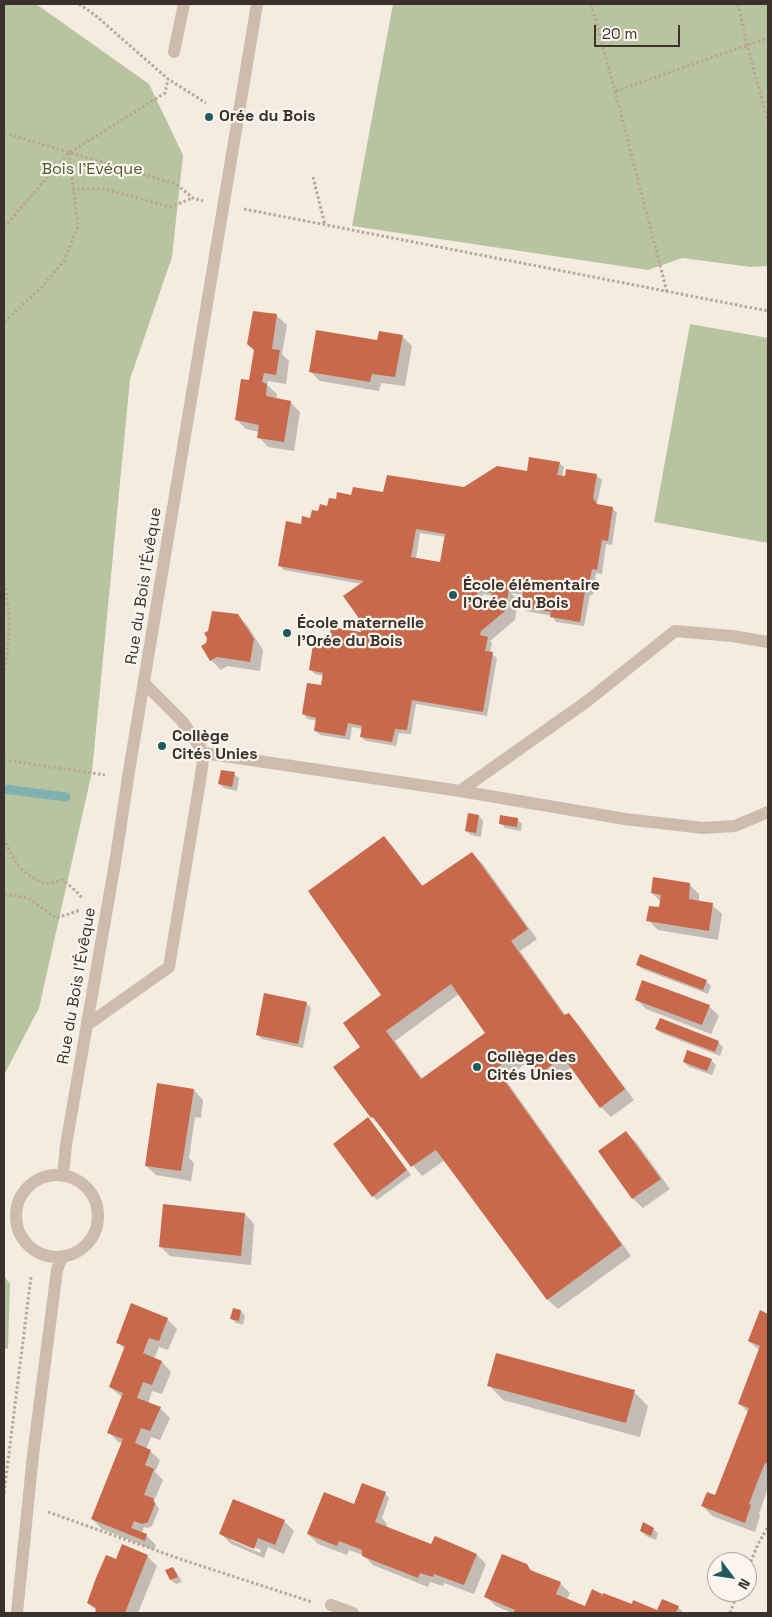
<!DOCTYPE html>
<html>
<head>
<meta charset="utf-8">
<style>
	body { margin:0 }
	#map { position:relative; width:772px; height:1617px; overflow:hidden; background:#f4ebe1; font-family:"Space Grotesk",sans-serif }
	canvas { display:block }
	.frame { position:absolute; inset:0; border:5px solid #3b302b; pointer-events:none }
	.north { position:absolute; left:707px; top:1552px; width:50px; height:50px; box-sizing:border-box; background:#fbf5ee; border:1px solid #aea6a0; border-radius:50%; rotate:121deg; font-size:14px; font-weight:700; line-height:20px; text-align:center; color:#3b302b }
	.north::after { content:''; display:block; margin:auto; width:18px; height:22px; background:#1f5a5e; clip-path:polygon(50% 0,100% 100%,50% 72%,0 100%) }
	.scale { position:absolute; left:594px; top:25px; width:86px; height:22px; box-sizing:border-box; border:2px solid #3b302b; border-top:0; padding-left:6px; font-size:15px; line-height:18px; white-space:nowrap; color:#3b302b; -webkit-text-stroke:4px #fbf5ee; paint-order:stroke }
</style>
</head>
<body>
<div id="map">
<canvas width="772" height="1617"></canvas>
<div class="frame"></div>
<div class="north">N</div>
<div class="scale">20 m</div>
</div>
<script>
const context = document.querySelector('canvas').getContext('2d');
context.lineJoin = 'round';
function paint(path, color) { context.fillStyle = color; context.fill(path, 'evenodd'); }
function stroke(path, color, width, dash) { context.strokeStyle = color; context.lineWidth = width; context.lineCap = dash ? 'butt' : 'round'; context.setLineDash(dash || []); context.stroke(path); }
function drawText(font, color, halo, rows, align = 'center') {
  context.font = font + ' "Space Grotesk",sans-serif'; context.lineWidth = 4.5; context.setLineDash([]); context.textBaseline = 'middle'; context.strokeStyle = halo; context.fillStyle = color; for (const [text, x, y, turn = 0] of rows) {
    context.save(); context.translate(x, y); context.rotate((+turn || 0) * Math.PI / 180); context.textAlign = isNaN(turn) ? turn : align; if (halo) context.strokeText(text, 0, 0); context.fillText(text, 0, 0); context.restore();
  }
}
const green = new Path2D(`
	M4 4H36L149 84 183 155 172 257 130 379 92 772 39 1008 4 1075Z
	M393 4H768V266L751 267 682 258 648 270 352 226Z
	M690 324 768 338V543L654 522Z
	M4 1276 10 1284 8 1349 4 1348Z`);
const shadow = new Path2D(`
	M254 312 277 316 287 325 282 354 289 361 286 384 268 381 267 385 277 394 276 400 290 402 300 412 294 451 268 447 259 437V432L246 429 236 419 253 382 255 351Z
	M402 336 412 346 405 386 381 383 379 391 320 381 310 371 378 341Z
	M559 463 564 467 562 476 566 477 567 470 597 476 602 480 597 504 598 506 612 508 617 513 612 545 606 544 602 574 596 573 593 595H590L584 626 556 622 552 616 526 611 521 606 523 595 511 593 518 600 515 620 490 641 492 643 490 653 497 658 487 716 416 704 411 734 399 733 396 746 366 741 361 737 362 729 352 727 350 740 320 735 315 730 317 721 308 719 303 714 322 687 324 676 315 674 310 669 330 641 362 633 364 624 362 584 284 570 279 565 302 525 337 500 384 493 464 488ZM420 533 446 537 441 563 416 559ZM483 594 493 596 491 601 482 599Z
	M237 615 247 625 263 650 260 671 227 666 221 670 211 660 207 644Z
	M234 774 239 778 237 791 224 788 220 784Z
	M479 816 483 821 481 837 471 835 466 831Z
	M517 819 522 824 521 831 505 828 501 823Z
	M384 837 393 847 423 886 472 853 482 863 537 939 520 951 566 1016 568 1014 578 1024 634 1100 611 1117 601 1107 572 1067 548 1083 529 1061 505 1079 631 1256 558 1309 548 1300 445 1160 422 1176 372 1117 362 1048 383 995ZM459 994 487 1033 423 1080 395 1041Z
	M690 885 699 894V902L712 905 722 914 718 940 658 930 648 920 660 908 661 902 652 893Z
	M638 965 706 981 711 986 708 994 642 969Z
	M636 999 709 1006 719 1016 711 1034 646 1009Z
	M306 1003 311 1008 303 1048 262 1039 257 1034Z
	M656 1029 718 1042 723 1047 720 1056 661 1033Z
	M711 1060 716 1065 712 1075 689 1067 684 1062Z
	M194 1090 203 1100 201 1118 195 1117 189 1158 194 1163 191 1181 156 1175 146 1166Z
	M373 1124 411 1175 377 1200 373 1196Z
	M626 1133 636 1142 670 1189 643 1208 633 1199 599 1152Z
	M245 1214 254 1224 251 1265 170 1256 160 1246Z
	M241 1311 245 1316 243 1325 236 1323 231 1318Z
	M761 1312 768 1315V1488L759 1514 760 1516 755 1532 712 1516 703 1506 715 1496 749 1413 739 1403 760 1351 749 1341Z
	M167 1319 177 1329 168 1350 159 1347 154 1359 162 1362 171 1372 162 1394 152 1391 148 1404 160 1408 170 1418 160 1440 151 1437 146 1449 150 1451 160 1460 155 1472 163 1480 154 1501 159 1509 152 1526 148 1528 144 1527 142 1533 146 1535 156 1545 154 1550 102 1529 92 1519 122 1443 118 1442 109 1432 123 1398 110 1387 125 1350 118 1342Z
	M489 1385 634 1392 648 1406 640 1437 503 1400Z
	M385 1493 389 1498 382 1518 387 1524 386 1528 432 1546 477 1555 486 1564 474 1594 444 1583 443 1586 430 1582 428 1587 373 1565 363 1555 349 1550 347 1555 318 1544 308 1534 355 1505Z
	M284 1521 294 1531 284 1554 268 1547 264 1558 231 1544 221 1534ZM231 1538 261 1550 260 1553 231 1540Z
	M653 1529 658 1533 656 1540 646 1536 641 1531Z
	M147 1556 157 1566 138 1613H96L97 1611 88 1603 117 1560Z
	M527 1565 534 1573 560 1583 570 1593 567 1599 586 1608 601 1595 657 1611 678 1607 684 1613H512L496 1606 486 1597Z
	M173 1568 177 1573 182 1582 176 1584 171 1580 166 1571Z`);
const stream = new Path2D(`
	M4 789 66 797`);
const building = new Path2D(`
	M253 311 277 314 272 349 280 350 276 375 264 373 262 382 267 384 266 396 291 401 284 442 257 438 259 425 235 420 241 379 249 380 254 350 247 344Z
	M316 330 377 340 379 331 403 335 395 377 372 374 370 382 309 372Z
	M529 457 560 462 557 475 565 476 566 469 597 474 593 498 597 504 613 507 608 541 602 540 597 570 592 569 588 591H585L580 622 550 617 551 612 520 607 523 592 509 589 505 611 481 631 480 635 488 637 485 651 493 652 483 712 412 700 407 730 395 729 392 742 360 737 362 726 348 723 345 736 314 731 316 718 302 714 307 683 321 685 323 673 309 670 314 638 329 640 331 627 361 632 363 624 343 596 364 581 278 566 286 521 301 524 302 516 310 518 312 510 318 511 320 504 327 506 329 498 336 499 337 492 351 495 353 487 383 492 387 475 464 487 497 466 527 471ZM416 529 445 534 440 562 411 557ZM478 590 492 593 490 600 477 597Z
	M212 611 238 614 254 639 250 662 217 657 210 661 201 646 206 643 207 638 204 633 208 631Z
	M221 770 235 772 232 787 218 784Z
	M468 813 479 815 476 833 465 831Z
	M500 815 518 818 517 827 499 824Z
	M384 836 422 886 472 852 528 929 511 941 564 1015 569 1013 625 1089 600 1108 563 1057 538 1075 520 1051 496 1069 622 1245 547 1300 436 1150 411 1167 373 1117 371 1118 333 1067 360 1047 343 1023 381 995 308 891ZM451 984 485 1033 421 1079 386 1031Z
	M653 877 690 883 689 899 713 903 709 931 646 921 649 906 659 907 661 895 651 893Z
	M640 954 707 980 703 990 636 965Z
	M642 980 710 1005 702 1025 635 1000Z
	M264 993 307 1002 298 1044 256 1035Z
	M660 1018 719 1041 715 1052 655 1029Z
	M687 1050 712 1059 707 1071 683 1062Z
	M157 1083 194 1089 181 1171 145 1166Z
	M368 1117 407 1170 372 1197 333 1144Z
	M626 1131 661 1179 632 1199 598 1151Z
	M163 1204 245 1213 241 1256 159 1247Z
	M131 1303 168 1318 159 1341 149 1338 143 1353 162 1361 152 1385 143 1382 137 1398 161 1407 150 1431 141 1428 135 1443 151 1450 145 1465 154 1469 144 1495 153 1498 155 1504 148 1522 142 1524 134 1521 131 1528 147 1534 145 1541 91 1519 123 1439 107 1433 123 1393 109 1387 125 1346 116 1343Z
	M233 1308 241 1310 239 1321 230 1319Z
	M760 1310 768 1314V1464L765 1463 758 1480 749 1504 751 1505 745 1523 701 1506 707 1492 715 1495 749 1408 738 1404 760 1346 748 1341Z
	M496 1353 635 1390 626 1423 487 1386Z
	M362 1483 386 1492 375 1522 431 1544 435 1536 477 1554 464 1585 434 1574 433 1577 420 1573 418 1578 362 1556V1550L339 1541 337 1546 307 1534 324 1492 354 1504Z
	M233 1499 285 1520 275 1545 258 1538 254 1549 219 1534Z
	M643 1522 654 1528 651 1536 640 1531Z
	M122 1544 148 1555 125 1613H95L96 1608 87 1603 96 1578 106 1555 116 1559Z
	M502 1554 527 1564 530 1570 561 1582 556 1594 585 1606 592 1589 602 1594 601 1599 603 1593 632 1604 633 1600 657 1610 662 1599 679 1606 676 1613H513L515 1610 484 1597Z
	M173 1567 178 1577 170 1580 165 1570Z`);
const path = new Path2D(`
	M79 4 95 15 168 79 206 103
	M591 4 615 91 667 292
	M738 4 747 45 768 121
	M616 91 768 38
	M4 133 176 184 193 198 203 201
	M313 177 325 225
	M72 189H105L170 207 193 198
	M244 209 768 311
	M4 227 69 153 165 93 168 79
	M4 322 41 288 64 261 78 226 69 153
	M4 583C11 608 10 645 4 671
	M4 760 105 775
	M4 838C15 864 19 871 45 884L63 880 76 891 83 899
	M4 894 28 898 56 918 81 910
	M4 1493 31 1277
	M48 1512 183 1560 312 1602
	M747 1571 758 1544 768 1527
	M730 1613 738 1592`);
const service = new Path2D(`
	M174 52 184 4
	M204 753 460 791 625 819 703 828 735 826 768 812
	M460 791 586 702 675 631 732 636 768 642
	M87 1025 169 967 200 781 204 753 182 721 144 683`);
const minor = new Path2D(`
	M331 1605 353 1613`);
const tertiary = new Path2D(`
	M16 1216a41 41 0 1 1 82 0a41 41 0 1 1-82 0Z
	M63 1175 66 1145 116 857 129 771 257 4
	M17 1613 33 1455 57 1270 62 1257`);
const markers = [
	[209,117,5,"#1f5a5e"],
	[453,595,5,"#1f5a5e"],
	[287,633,5,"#1f5a5e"],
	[162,746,5,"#1f5a5e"],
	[477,1067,5,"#1f5a5e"]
];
const poiNames = [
	["Orée du Bois",219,117],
	["École élémentaire",463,586],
	["l'Orée du Bois",463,604],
	["École maternelle",297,624],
	["l'Orée du Bois",297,642],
	["Collège",172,737],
	["Cités Unies",172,755],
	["Collège des",487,1058],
	["Cités Unies",487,1076]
];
const parkNames = [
	["Bois l'Evéque",92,170]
];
const streetNames = [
	["Rue du Bois l'Évêque",144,586,-81],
	["Rue du Bois l'Évêque",77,986,-80]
];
paint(green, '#b8c4a0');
paint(shadow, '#0003');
stroke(stream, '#7fb0b2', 9);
paint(building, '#c8694b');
stroke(path, '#b9a596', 3, [2.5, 2.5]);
stroke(service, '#cdbbac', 12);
stroke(minor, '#cdbbac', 12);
stroke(tertiary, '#cdbbac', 12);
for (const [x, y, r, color] of markers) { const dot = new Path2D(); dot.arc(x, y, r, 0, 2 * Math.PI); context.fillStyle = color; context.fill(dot); stroke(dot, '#fbf5ee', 2); }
drawText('bold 16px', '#3b302b', '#fbf5ee', poiNames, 'left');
drawText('16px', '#4a5a2e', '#fbf5ee', parkNames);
drawText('16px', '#3b302b', '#fbf5ee', streetNames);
</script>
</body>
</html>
